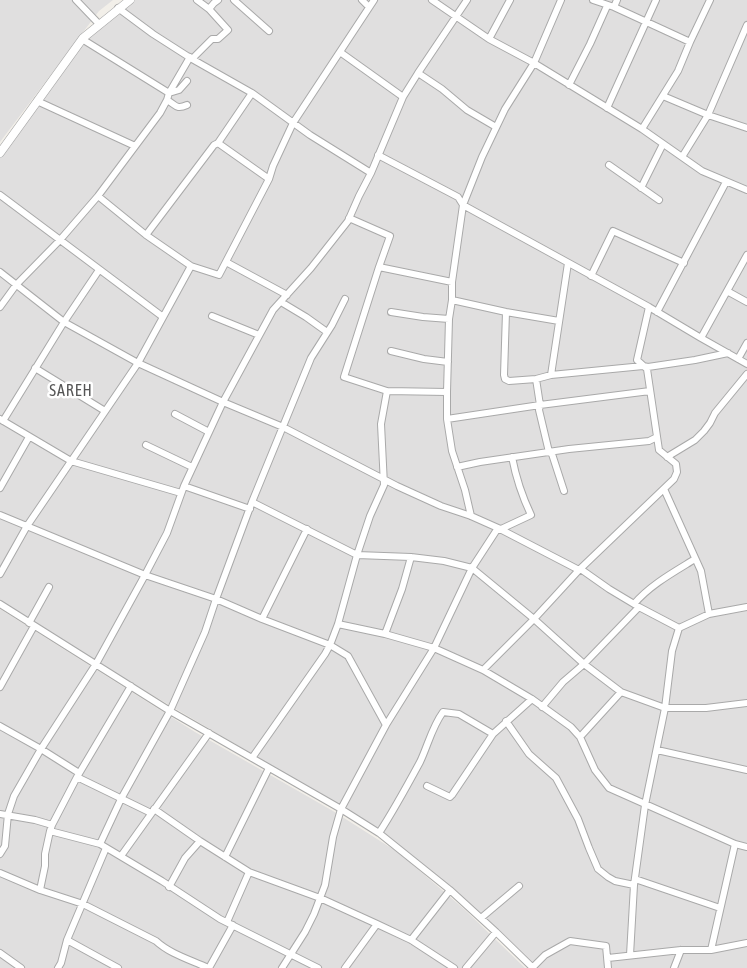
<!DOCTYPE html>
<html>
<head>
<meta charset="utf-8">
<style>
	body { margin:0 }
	canvas { display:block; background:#f2efe9 }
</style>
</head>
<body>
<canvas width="747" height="968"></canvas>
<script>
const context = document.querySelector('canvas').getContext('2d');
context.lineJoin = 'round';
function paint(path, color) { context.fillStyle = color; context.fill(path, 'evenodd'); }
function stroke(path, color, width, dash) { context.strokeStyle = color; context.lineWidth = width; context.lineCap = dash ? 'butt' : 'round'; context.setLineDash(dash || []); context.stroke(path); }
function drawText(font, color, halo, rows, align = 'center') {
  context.font = font + ' "Asap Condensed",sans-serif'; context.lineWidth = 5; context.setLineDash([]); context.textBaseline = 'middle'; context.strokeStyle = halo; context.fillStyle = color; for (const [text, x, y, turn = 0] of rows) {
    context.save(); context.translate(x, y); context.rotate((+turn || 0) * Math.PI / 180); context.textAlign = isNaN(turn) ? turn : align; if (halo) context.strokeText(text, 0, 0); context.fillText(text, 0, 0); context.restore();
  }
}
const residential = new Path2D(`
	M0 0H113L99 11 0 142Z
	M134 0H747V968H537L457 895 404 849 379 834 325 797 0 605V156L84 38Z
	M0 609 195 732 333 811 399 853 464 909 525 968H0Z`);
const minor = new Path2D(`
	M76 0 99 24
	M234 0 269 31
	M362 0 369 7
	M432 0 489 39 534 63 642 129 702 171 747 190
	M593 0 614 7 690 42
	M614 7 617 0
	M118 8 153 34 192 59 252 93 310 135 371 173
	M209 9 214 3 218 0
	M82 39 169 93 179 90 187 81
	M489 39 510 0
	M340 52 403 97
	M192 59 212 39H218L228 30 209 9 197 0
	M418 73 442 89 467 110 496 127
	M569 85 590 44 607 6
	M663 96 708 115 747 128
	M167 100C176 105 176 110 187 105
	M37 101 135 146
	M607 108 656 0
	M642 129 678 71 690 42 710 0
	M218 143 269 179
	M378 155 458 197 463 205 649 307 701 338 747 364
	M682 157 708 115 747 25
	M609 165 659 200
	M641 188 663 144
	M0 195 163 317
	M98 196 146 235 191 266 219 275 269 179 273 166 293 123 374 0
	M349 218 390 236 379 267 344 377 387 391 447 392
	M146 235 214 145 218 143 252 93
	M226 262 287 295
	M379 267 452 282
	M0 272 64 322 138 363 223 402 283 427 397 486 441 506 471 516 498 528 579 570H582L609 589 639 607
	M591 276 613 231 684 263
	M727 291 747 302
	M452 300 506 312 559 321
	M281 302 306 317 327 332
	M0 307 16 285 60 240 98 196 160 113 167 100 169 93 190 57
	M391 312 423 317 449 319
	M506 312 504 375 505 379 509 381 536 379 551 375 643 366 648 367 695 360 728 353
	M657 312 726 182
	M212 316 259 335
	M701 338 747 255
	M391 351 424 359 448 362
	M738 359 747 343
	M35 368 105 411
	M551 375 568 263
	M536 379 540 405 539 410 549 452 552 454 564 491
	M175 414 209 432
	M0 419 71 461 181 493
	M447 419 540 405 650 391
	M3 421 64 322 99 270
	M146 445 192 467
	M512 457C516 478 522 496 531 515L501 529 498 528 472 568 534 619 584 664 621 692 665 708H706L747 703
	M667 457 695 440 704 431 710 423 715 413 747 374
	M457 467 480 462 569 449 649 441 657 437
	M184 486 250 509
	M0 488 29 437
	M664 489 701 571 709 614
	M252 502 357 555 411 557 444 561 472 568 434 648 386 725 341 809 333 837 325 885 314 914 305 932 282 968
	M0 515 145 575 216 599 262 619 330 645 348 656 386 725
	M471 516 465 490 452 451 447 419V392L449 319 452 300V282L463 205 482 157 505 109 534 63 561 0
	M0 574 27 526 138 363 191 266
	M0 604 170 711 341 809 379 833 450 890 496 932 533 968
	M634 604C650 585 674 572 695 559
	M262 619 307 529
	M29 623 49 587
	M338 624 385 634 434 648 483 670 532 699 571 727 580 737 595 770 609 788 735 844 747 847
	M385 634 402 589 411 557
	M483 670 534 619 579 570 674 479 677 472 676 464 659 450 647 369 637 360 649 307
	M0 687 34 626
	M542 707 563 682 584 664 639 607 679 628
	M506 721 529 754 556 778 578 819 589 848 598 869 608 877 615 881 634 885
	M0 726 41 749 79 773
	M580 737 621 692
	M657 750 747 770
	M252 758 325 654 330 645 338 624 357 555 370 516 384 485 381 424 387 391
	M77 777 151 813
	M427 786 450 797 452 795 493 734 532 699
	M154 809 200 841 249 872 320 898 377 924 411 940 454 968
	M0 814 35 820 52 825
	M50 831 100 844 162 881 220 919 318 968
	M379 833C394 810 407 786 420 762 428 745 432 727 443 712L459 714 493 734
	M100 844 121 799 170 711 205 632 216 599 252 502 311 358 332 325 345 299
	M0 854 5 846 8 814 14 796 41 749 96 664 145 575 167 533 184 486 223 402 273 310 311 268 348 221 359 196 371 173 403 97 418 73 467 0
	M121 856 209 733
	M225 857 269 768
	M0 873 40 890 83 904 156 941C170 954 191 960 208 968
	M635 879 720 908
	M169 887 185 858 200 841
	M40 890 45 866V854L50 831 52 825 77 777 131 686
	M481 918 519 886
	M227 922 249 872
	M67 940 118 968
	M411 940 450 890
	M711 950 735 844
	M0 953 21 968
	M630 955 634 885 645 805 665 708 672 651 679 628 709 614 747 607
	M608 958 681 950H711L747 943
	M58 968 61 963 67 940 106 848
	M209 968 233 925
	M345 968 377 924
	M466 968 496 932
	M532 968 545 955 570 941 606 946 608 968
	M674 968 681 950`);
const tertiary = new Path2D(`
	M0 153 83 38 130 0`);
const quarterNames = [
	["SAREH",71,391]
];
paint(residential, '#e0dfdf');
stroke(minor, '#a9a9a9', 8);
stroke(tertiary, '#a9a9a9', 9);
stroke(minor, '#fff', 6);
stroke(tertiary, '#fff', 8);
context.letterSpacing = '1px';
drawText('16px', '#555', '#fff', quarterNames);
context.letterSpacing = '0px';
</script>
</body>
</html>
